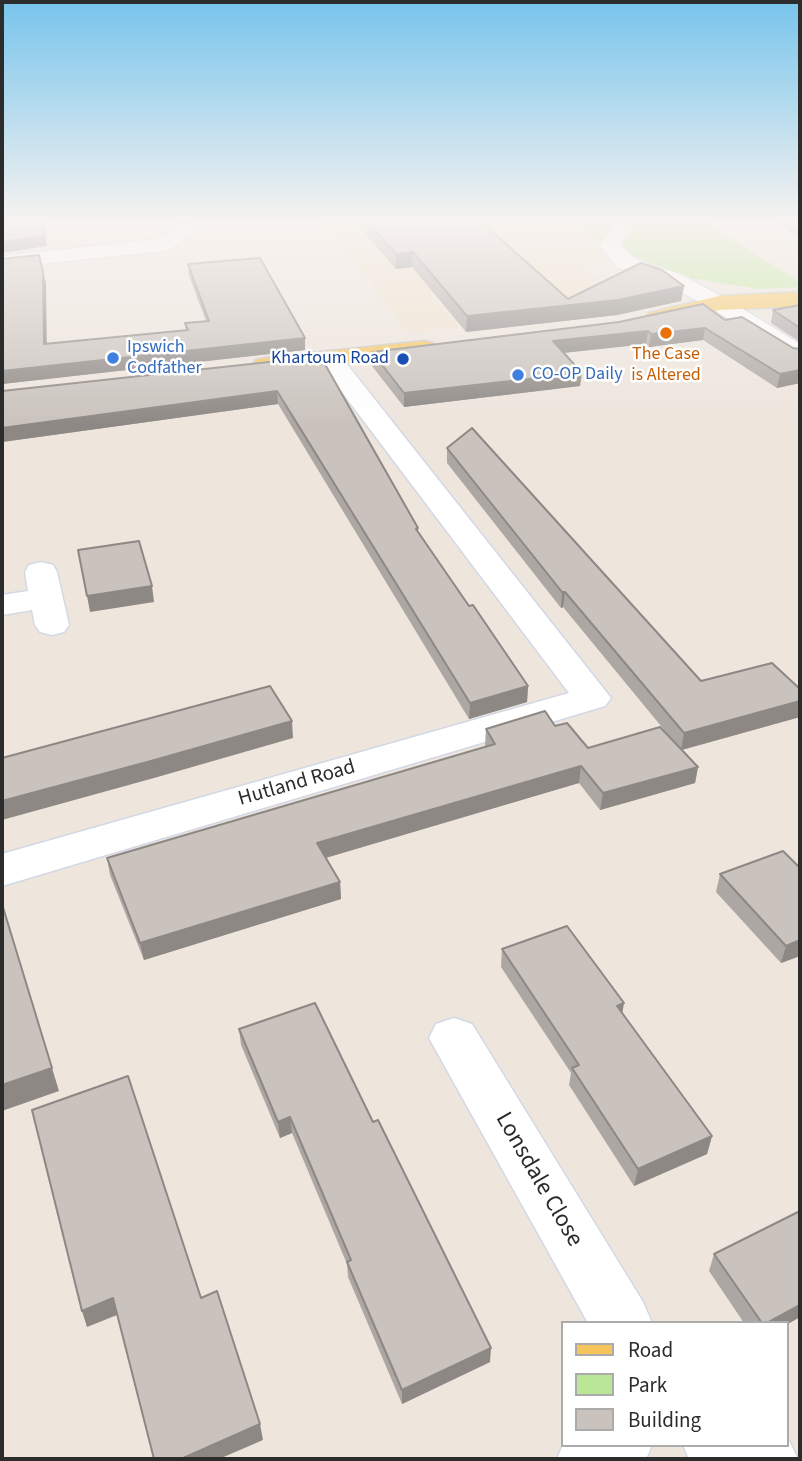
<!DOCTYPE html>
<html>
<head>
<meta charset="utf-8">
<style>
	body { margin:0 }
	#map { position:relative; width:802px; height:1461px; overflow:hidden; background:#eee5dd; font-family:"Source Sans 3",sans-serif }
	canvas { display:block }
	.frame { position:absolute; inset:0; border:4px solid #2c2c2c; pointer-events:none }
	.legend { position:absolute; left:561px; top:1321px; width:228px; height:126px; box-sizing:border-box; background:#fff; border:2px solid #ababab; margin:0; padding:9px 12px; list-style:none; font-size:21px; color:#2c2c2c }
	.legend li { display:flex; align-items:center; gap:14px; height:35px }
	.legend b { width:35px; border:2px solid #ababab }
</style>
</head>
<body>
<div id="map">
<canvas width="802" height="1461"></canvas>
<div class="frame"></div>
<ul class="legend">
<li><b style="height:9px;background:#f6c45a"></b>Road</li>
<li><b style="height:19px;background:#bae698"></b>Park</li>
<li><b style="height:19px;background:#c9c2bd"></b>Building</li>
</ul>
</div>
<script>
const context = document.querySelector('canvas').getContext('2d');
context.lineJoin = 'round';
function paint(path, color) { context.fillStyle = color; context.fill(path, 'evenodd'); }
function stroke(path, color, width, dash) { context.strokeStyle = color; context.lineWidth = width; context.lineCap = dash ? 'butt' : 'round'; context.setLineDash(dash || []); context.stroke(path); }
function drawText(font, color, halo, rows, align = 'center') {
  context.font = font + ' "Source Sans 3",sans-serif'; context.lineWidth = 5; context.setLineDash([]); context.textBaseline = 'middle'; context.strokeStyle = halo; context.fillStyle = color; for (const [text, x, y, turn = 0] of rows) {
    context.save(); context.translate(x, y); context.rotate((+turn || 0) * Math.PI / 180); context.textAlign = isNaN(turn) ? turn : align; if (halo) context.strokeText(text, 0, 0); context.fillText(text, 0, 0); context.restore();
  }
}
const education = new Path2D(`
	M322 221H572L602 246 609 261 582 264 629 305 566 312 536 282 430 294 458 327 408 332Z`);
const green = new Path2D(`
	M572 221H703L800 282V287L758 289 698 279 668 283 630 270Z`);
const minor = new Path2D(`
	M177 221H195V232L171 249 164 251 2 268V256L159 239 175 229Z
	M616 221H636L620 245C640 268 662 265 687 278 726 298 763 321 800 344V361L791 359 711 308 667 285 617 267 600 246Z
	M329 351 338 353 611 698 605 706 2 886V854L569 693 320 363 317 358 320 353Z
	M41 562 53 565 57 572 69 625 64 632 52 635 40 632 35 625 32 610 2 615V595L28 591 25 572 29 565Z
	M454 1018 472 1024 643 1302 652 1323H588L429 1038 436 1024Z
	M786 1435 798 1459H689L683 1445H786Z
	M563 1445H652L646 1459H557Z`);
const primary = new Path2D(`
	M800 292V306L719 310 657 325 649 323 646 318 649 313 719 296Z
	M424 341 433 343 436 348 433 353 265 372 256 370 253 365 256 360 265 358Z`);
const wall = new Path2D(`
	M354 221H480L568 299 684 286 681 301 617 315 466 332 412 267 396 269Z
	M773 221H800V238Z
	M2 259 46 283V344L186 330 185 323 206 321 189 276 188 264 305 350 2 384Z
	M800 305V342L771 323 773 310Z
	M725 320 793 348 800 349V383L777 388 703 340 649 347 646 344 564 353 580 386 404 407 372 366V352Z
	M315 357 418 528V533L469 606 528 686 527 702 469 719 278 404 2 442Z
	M447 448 701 681 800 689V717L682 750 698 767 695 783 600 810 579 783 326 858 340 882 341 899 144 960 110 875 107 858 486 747 485 745 486 729 555 726 588 748 670 737 563 607 561 608 447 463Z
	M800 868V956L781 963 716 892 720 874Z
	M502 949 622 1013 712 1136 707 1154 634 1186 569 1085 571 1073 501 967Z
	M239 1029 490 1362 402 1404 348 1277 347 1264 292 1133 280 1138 241 1045Z
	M800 1211V1317L786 1325V1323H744L709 1271 714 1254Z`);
const shadedWall = new Path2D(`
	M45 235 47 246 2 253V242Z
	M413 252 412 267 396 269V254Z
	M43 272 46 283 47 357 44 344Z
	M684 286 681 301 617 315 466 332 467 316Z
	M705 328 703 340 649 347 651 334Z
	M648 331 646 344 552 354 553 341Z
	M305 338V350L2 384V371Z
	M800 370V383L777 388 780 374Z
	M582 373 580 386 404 407V393Z
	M277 391 278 404 2 442V428Z
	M152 586 154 602 90 612 87 596Z
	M562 592H565L563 607 561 608Z
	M528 686 527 702 469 719 470 703Z
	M800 701V717L681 750 684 733Z
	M292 721 293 738 154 778 2 820V801Z
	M581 766 579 783 318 860 317 843Z
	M698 767 695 783 600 810 603 793Z
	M340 882 341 899 144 960 140 943Z
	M800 940V956L781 963 786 946Z
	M624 1003 621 1021 617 1006Z
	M52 1068 59 1091 2 1111V1085Z
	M290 1117 292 1133 280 1138 278 1122Z
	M712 1136 707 1154 634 1186 638 1169Z
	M113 1298 117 1315 87 1327 82 1311Z
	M800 1305V1317L786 1325V1323H767Z
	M491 1348 490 1362 402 1404V1390Z
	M260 1424 263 1440 219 1459H181Z`);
const building = new Path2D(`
	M2 221H42L45 235 2 242Z
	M366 221H480L568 299 641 263 662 270 684 286 618 300 467 316 413 252 396 254Z
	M39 255 43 272 44 344 188 330 185 323 209 321 188 264 260 258 305 338 2 371V259Z
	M703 304 725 320 742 317 793 348 800 349V370L780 374 705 328 651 334 648 331 553 341 582 373 404 393 372 352 619 322Z
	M800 305V328L773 310Z
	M315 357 317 360 322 359 418 528 416 529 469 606 473 605 528 686 470 703 277 391 2 428V391Z
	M472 428 701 681 772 663 800 689V701L684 733 565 592H562L447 448Z
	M139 541 152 586 87 596 78 550Z
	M270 686 292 721 151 761 2 801V758Z
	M545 711 555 726 567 723 588 748 660 727 698 767 603 793 581 766 317 843 340 882 140 943 107 858 495 744 486 729Z
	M783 851 800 868V940L786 946 720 874Z
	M2 904 52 1068 2 1085Z
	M567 926 624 1003 617 1006 712 1136 638 1169 572 1068 579 1065 502 949Z
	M315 1003 373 1122 378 1120 491 1348 402 1390 347 1262 351 1260 290 1117 278 1122 239 1029Z
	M128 1076 201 1298 217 1291 260 1424 181 1459H154L113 1298 82 1311 32 1110Z
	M800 1211V1305L767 1323H762L714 1254Z`);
const markers = [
	[666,333,7,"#e8710a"],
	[113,358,7,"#3f7fe0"],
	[403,359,7,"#1a4fb4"],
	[518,375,7,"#3f7fe0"]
];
const farShopnames = [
	["Ipswich",127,348],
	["Codfather",127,369],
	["CO-OP Daily",532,375]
];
const farFoodnames = [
	["The Case",666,355],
	["is Altered",666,376]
];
const farTransitnames = [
	["Khartoum Road",389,359]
];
const streetNames = [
	["Hutland Road",297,784,-16]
];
const nearStreetnames = [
	["Lonsdale Close",538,1180,60]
];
paint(education, '#f0e1cc');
paint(green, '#bae698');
stroke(minor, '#d3d8e5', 3);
stroke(primary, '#c8c8c8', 3);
paint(minor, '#fff');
paint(primary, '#f6c45a');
paint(wall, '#ada7a3');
paint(shadedWall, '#8d8884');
paint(building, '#c9c2bd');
stroke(building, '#8d8884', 2);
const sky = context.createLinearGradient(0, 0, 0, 425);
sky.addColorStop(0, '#77c4ec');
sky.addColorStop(0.52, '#f7f3f0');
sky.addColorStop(1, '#f7f3f000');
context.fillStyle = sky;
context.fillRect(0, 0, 802, 425);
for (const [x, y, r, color] of markers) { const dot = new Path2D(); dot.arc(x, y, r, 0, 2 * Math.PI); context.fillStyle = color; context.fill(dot); stroke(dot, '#fff', 2.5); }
drawText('18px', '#366cbe', '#fff', farShopnames, 'left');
drawText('18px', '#c56008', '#fff', farFoodnames);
drawText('18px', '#164399', '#fff', farTransitnames, 'right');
drawText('21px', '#2c2c2c', '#fff', streetNames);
drawText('24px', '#2c2c2c', '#fff', nearStreetnames);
</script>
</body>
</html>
